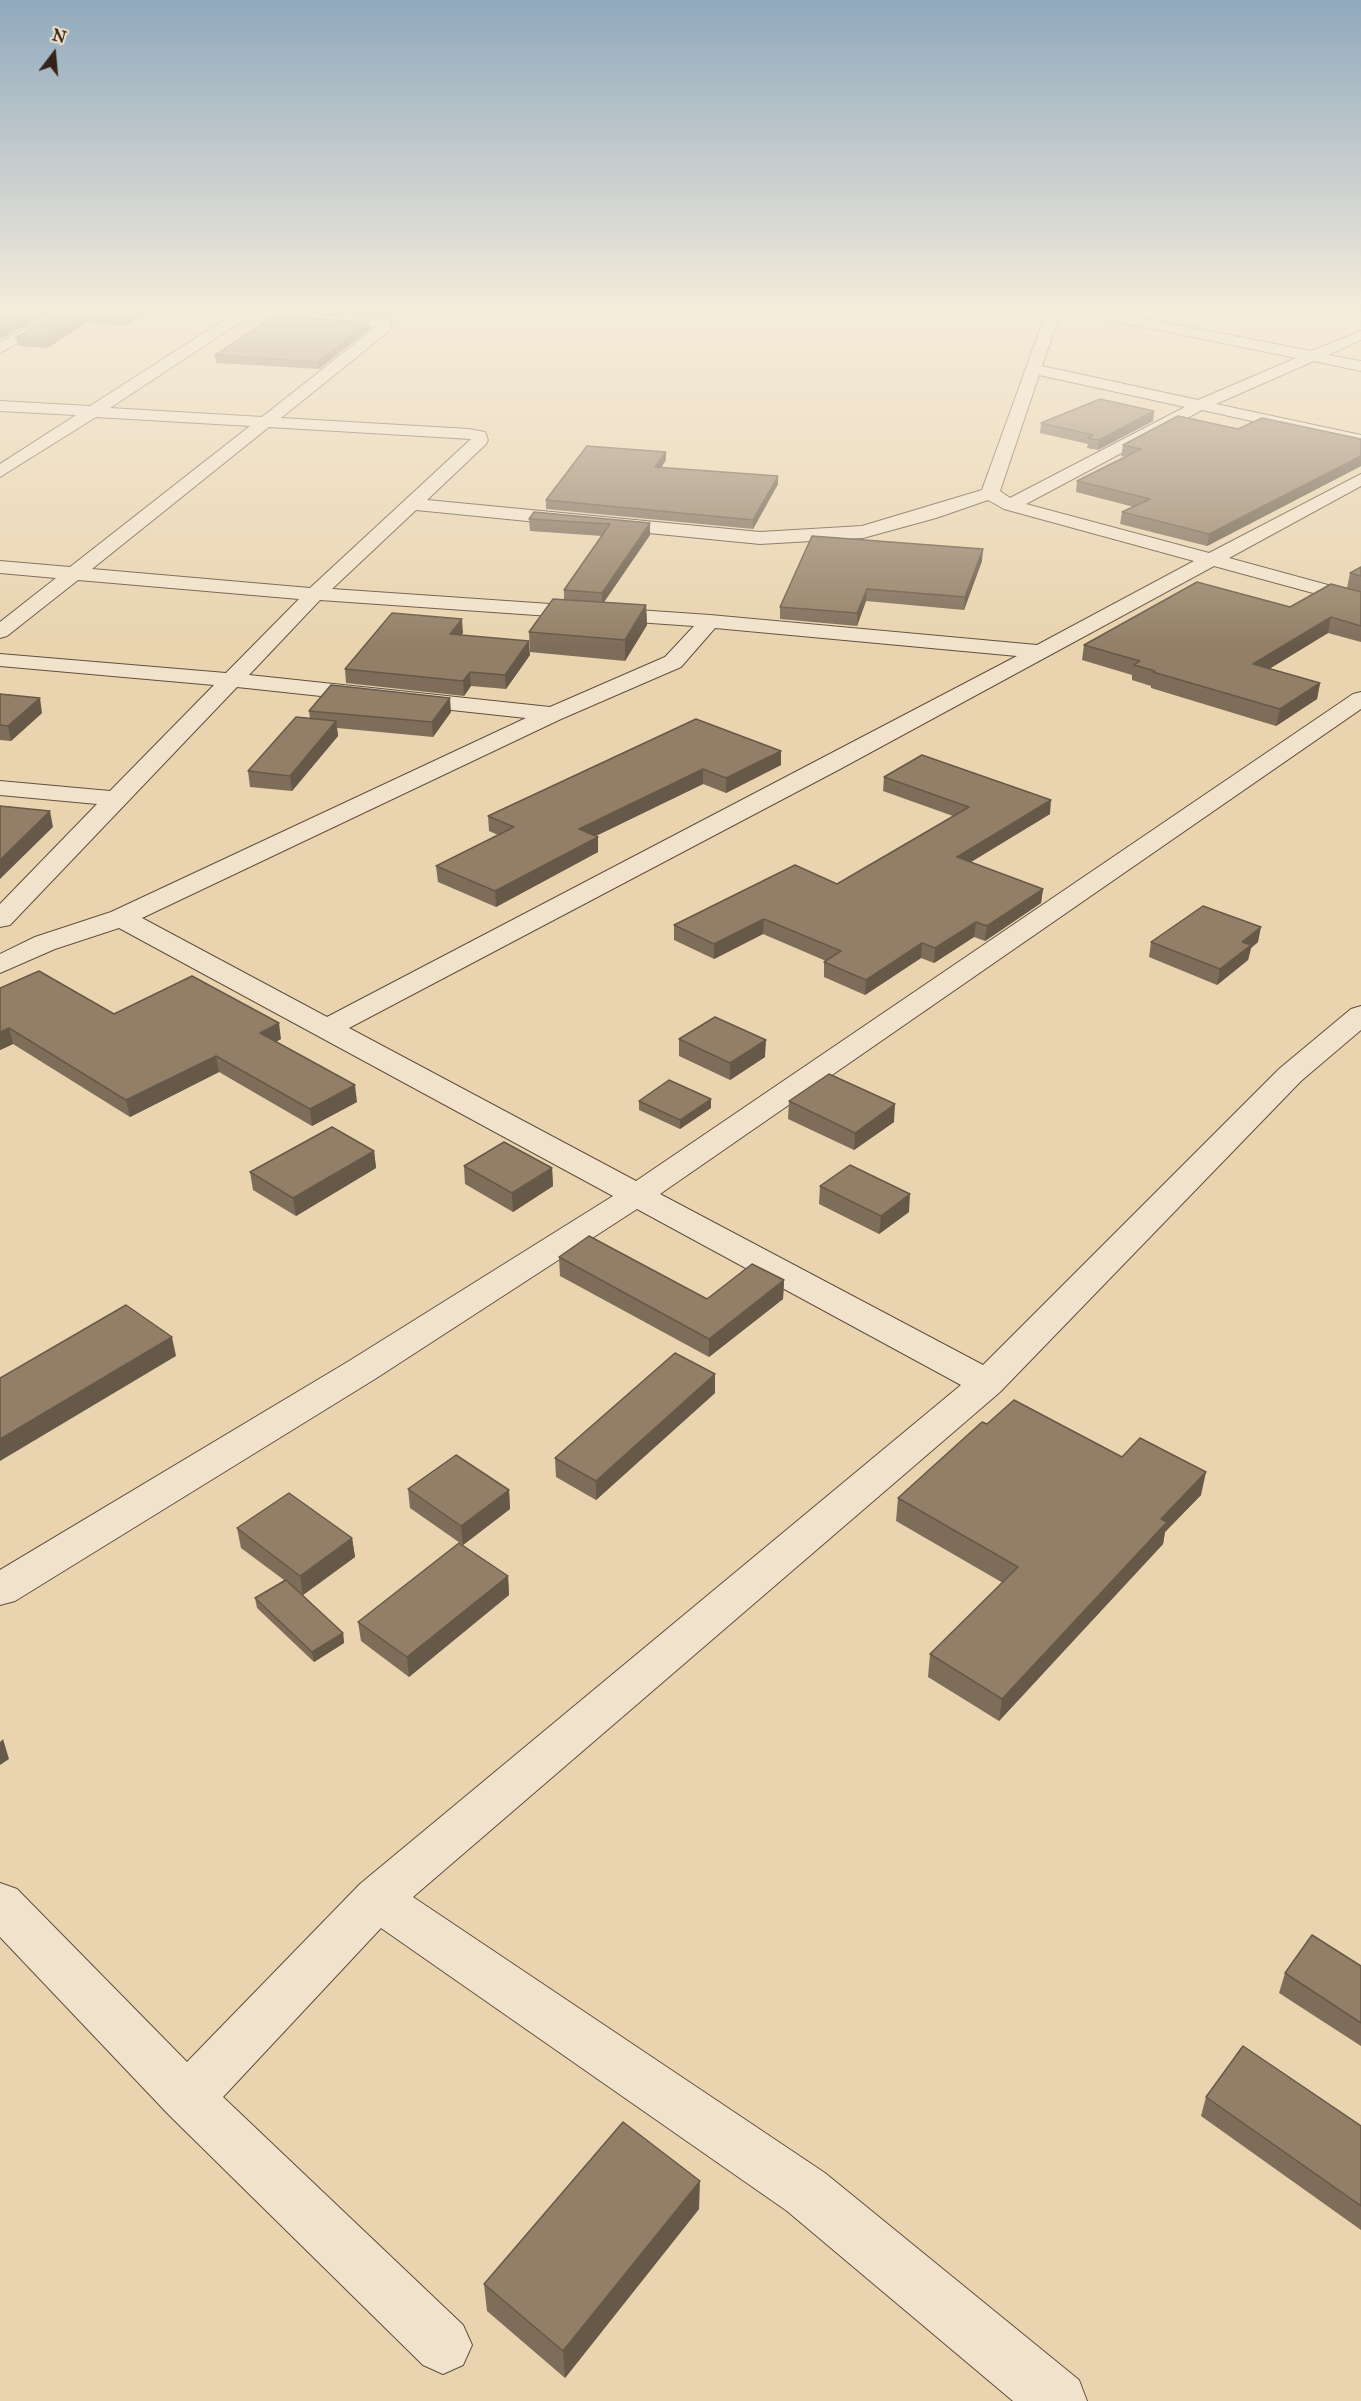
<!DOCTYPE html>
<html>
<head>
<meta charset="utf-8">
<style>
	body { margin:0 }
	#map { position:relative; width:1361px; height:2401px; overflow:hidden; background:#e9d4af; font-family:"IM FELL Great Primer",serif }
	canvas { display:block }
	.north { position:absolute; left:24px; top:24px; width:60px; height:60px; -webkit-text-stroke:4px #f1e3cb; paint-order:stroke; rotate:16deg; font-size:16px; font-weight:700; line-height:24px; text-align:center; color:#352319 }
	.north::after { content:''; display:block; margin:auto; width:21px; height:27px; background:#352319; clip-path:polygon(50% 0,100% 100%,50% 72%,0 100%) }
</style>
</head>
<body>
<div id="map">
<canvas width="1361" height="2401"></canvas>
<div class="north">N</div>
</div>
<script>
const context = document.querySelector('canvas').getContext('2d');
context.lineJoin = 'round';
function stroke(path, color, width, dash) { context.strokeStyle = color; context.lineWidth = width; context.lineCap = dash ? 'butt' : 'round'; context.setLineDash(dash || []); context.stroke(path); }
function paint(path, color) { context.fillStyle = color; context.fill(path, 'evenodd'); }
const minor = new Path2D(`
	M59 310H76L0 353V342Z
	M153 310H254L390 320 392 323 389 331 281 418 469 429 485 432 488 440 486 444 427 500 760 532 862 526 982 490 1047 310H1061L1042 366 1198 400 1296 358 1081 314 1074 310H1101L1311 351 1361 331V340L1328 355 1361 361V371L1314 361 1216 404 1361 435V445L1202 410 1026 504 1209 553 1361 474V486L1229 558 1361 594V606L1214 566 840 769 349 1028 636 1181 1353 694 1361 692V709L660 1194 983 1365 1279 1069 1351 1009 1361 1006V1030L1301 1081 1000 1392 413 1897 825 2173 1079 2380 1087 2401H1013L787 2211 381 1928 223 2097 463 2325 472 2345 463 2365 443 2374 423 2365 169 2115 0 1937V1883L17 1889 187 2062 360 1884 961 1385 637 1209 375 1379 15 1601 0 1605V1570L349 1361 613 1196 119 928 55 949 0 973V954L35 937 111 912 526 718 237 687 10 925 0 927V904L97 804 0 795V781L110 791 214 685 0 666V654L226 673 299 599 78 580 7 636 0 638V622L56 578 0 573V561L70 567 250 426 96 417 0 477V464L76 415 0 411V401L90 406 227 318 160 314ZM245 319 376 327 262 417 110 408ZM1039 375 1185 407 1010 498 1000 491ZM269 427 471 439 310 588 92 569ZM988 500 1004 509 1194 561 1037 645 710 615 332 589 416 510 760 544 863 538 936 518ZM320 600 694 626 665 657 550 707 249 675ZM715 628 1017 656 327 1017 142 918 561 719 681 667Z`);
const wall = new Path2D(`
	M63 310H152L126 326 87 323 47 348 18 346 16 337Z
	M313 310H397L387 318 314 312Z
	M369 322 370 329 319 369 216 363 215 355Z
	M1154 411 1153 421 1098 450 1087 448 1088 444 1040 433 1041 423Z
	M1238 429 1361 439V466L1207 546 1120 524 1122 512 1134 507 1076 492 1077 481 1126 457 1121 456 1123 445Z
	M666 460 661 468 778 476V484L753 529 546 509V500Z
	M529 519 650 523V535L604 602 646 605 647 625 625 661 530 652 529 632 564 599V590L602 536 530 531Z
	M982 561 964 610 866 601 857 626 780 619V607Z
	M1361 567V642L1328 633 1269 669 1320 683 1317 699 1276 726 1151 688V686L1132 680V675L1082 660 1084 645 1290 607 1347 588 1350 573Z
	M463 633 461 635 530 655 506 689 471 686 464 696 346 683 345 669Z
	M0 694 42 713 11 741 0 740Z
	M309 711 451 712 433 737 337 728 338 736 292 791 250 787 248 771 310 718Z
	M696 719 781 765 726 793 703 784 596 836 598 852 496 907 438 882 436 866 498 835 489 831 488 816Z
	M884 777 1050 814 971 862 1043 889 1041 903 985 941 974 937 934 963 921 958 865 995 824 977V962L826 961 763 934 714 959 674 940V925L837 884 953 816 883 791Z
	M1151 942H1258L1251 948 1248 960 1217 985 1149 957Z
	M0 988 114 1014 281 1039 276 1042 357 1102 312 1126 219 1072 130 1117 13 1044 0 1050Z
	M679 1039 765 1057 730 1080 679 1056Z
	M711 1099V1108L680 1129 639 1110V1101Z
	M789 1101 894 1122 854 1150 788 1119Z
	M374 1151 376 1168 296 1216 253 1190 250 1172Z
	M464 1166 552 1168 553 1186 513 1212 465 1184Z
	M820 1186 909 1212 879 1234 819 1204Z
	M559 1257 707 1299 784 1280 783 1299 709 1357 560 1276Z
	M715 1393 596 1500 556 1477 555 1458Z
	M987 1424 1122 1457 1201 1495 1165 1532 1163 1544 999 1721 928 1677 930 1654 1003 1583 896 1521 898 1498Z
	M408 1489 509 1490 510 1509 463 1545 410 1508Z
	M237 1528 352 1538 355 1557 303 1595 298 1591 343 1633 344 1643 314 1662 257 1608 255 1598 284 1580 241 1548Z
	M508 1576 509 1595 409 1677 361 1641 358 1622Z
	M1361 1966V2046L1279 1993 1285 1973Z
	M1206 2097 1361 2126V2230L1201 2116Z
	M699 2209 565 2378 487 2311 484 2284Z`);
const shadedWall = new Path2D(`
	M38 310H55L0 339V330Z
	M137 310H152L126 326 125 317Z
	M390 310H397L387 318 386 312Z
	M86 315 87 323 47 348 45 339Z
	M369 322 370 329 319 369 318 362Z
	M1154 411 1153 421 1098 450 1099 440Z
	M666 452V460L655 476V467Z
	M1361 456V466L1207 546 1209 534Z
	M778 476V484L753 529V520Z
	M650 523V535L602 605V593Z
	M983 549 982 561 964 610 965 597Z
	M867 589 866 601 857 626V613Z
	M646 605 647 625 625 661V640Z
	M1331 617 1328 633 1251 680 1253 664Z
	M462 619 463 633 451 648 450 634Z
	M529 641 530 655 506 689 505 675Z
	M470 672 471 686 464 696 463 681Z
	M1320 683 1317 699 1276 726 1280 709Z
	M40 698 42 713 11 741 8 726Z
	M450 698 451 712 433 737 432 722Z
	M336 721 338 736 292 791 290 776Z
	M781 751V765L726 793V778Z
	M703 769V784L579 844V829Z
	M1051 800 1050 814 956 871 957 857Z
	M50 811 53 827 0 879V860Z
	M598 837V852L496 907 495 891Z
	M1043 889 1041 903 985 941 987 926Z
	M764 919 763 934 714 959V944Z
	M976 922 974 937 934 963 935 948Z
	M1261 927 1258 942 1251 948 1248 960 1217 985 1220 969 1242 942Z
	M922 943 921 958 865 995 866 980Z
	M279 1023 281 1039 262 1049 260 1033Z
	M9 1028 13 1044 0 1050V1032Z
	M766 1040 765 1057 730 1080V1063Z
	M216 1056 219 1072 130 1117 126 1100Z
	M355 1085 357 1102 312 1126 310 1109Z
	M711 1099V1108L680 1129V1120Z
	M895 1104 894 1122 854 1150 855 1133Z
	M374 1151 376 1168 296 1216 293 1198Z
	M552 1168 553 1186 513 1212 512 1193Z
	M910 1194 909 1212 879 1234 881 1216Z
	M784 1280 783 1299 709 1357V1339Z
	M172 1337 176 1356 0 1461V1439Z
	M715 1374V1393L596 1500V1481Z
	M1206 1472 1201 1495 1165 1532 1163 1544 999 1721 1002 1699 1161 1519Z
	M509 1490 510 1509 463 1545 461 1526Z
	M352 1538 355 1557 303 1595 300 1576Z
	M508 1576 509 1595 409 1677 407 1657Z
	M343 1633 344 1643 314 1662 312 1652Z
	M3 1739 9 1759 0 1765V1742Z
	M700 2181 699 2209 565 2378 563 2351Z`);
const building = new Path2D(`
	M0 310H38L0 330Z
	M63 310H137L125 317 86 315 45 339 16 337Z
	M352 310H390L386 312Z
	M273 316 369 322 318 362 215 355Z
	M1100 399 1154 411 1099 440 1088 438 1093 435 1041 423Z
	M1178 416 1238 429 1262 418 1361 439V456L1209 534 1122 512 1150 499 1077 481 1141 449 1123 445Z
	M587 446 666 452 655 467 778 476 753 520 546 500Z
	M534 512 650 523 602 593 564 590 610 524 529 519Z
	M812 536 983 549 965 597 867 589 857 613 780 607Z
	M1361 567V576L1350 573Z
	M1197 582 1290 607 1331 584 1361 592V626L1331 617 1253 664 1320 683 1280 709 1153 672 1155 671 1134 665 1140 661 1084 645Z
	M553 599 646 605 625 640 529 632Z
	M392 613 462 619 450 634 529 641 505 675 470 672 463 681 345 669Z
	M331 685 450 698 432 722 309 711Z
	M0 694 40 698 8 726 0 725Z
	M296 717 336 721 290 776 248 771Z
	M696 719 781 751 726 778 703 769 579 829 598 837 495 891 436 866 514 827 488 816Z
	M922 755 1051 800 957 857 1043 889 987 926 976 922 935 948 922 943 866 980 824 962 841 951 764 919 714 944 674 925 795 865 837 884 969 807 884 777Z
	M0 806 50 811 0 860Z
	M1203 906 1261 927 1242 942 1251 945 1220 969 1151 942Z
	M39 971 114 1014 192 976 279 1023 260 1033 355 1085 310 1109 216 1056 126 1100 9 1028 0 1032V988Z
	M715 1017 766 1040 730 1063 679 1039Z
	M829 1074 895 1104 855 1133 789 1101Z
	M669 1080 711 1099 680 1120 639 1101Z
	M332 1127 374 1151 293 1198 250 1172Z
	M504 1142 552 1168 512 1193 464 1166Z
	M850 1165 910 1194 881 1216 820 1186Z
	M589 1236 707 1299 752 1264 784 1280 709 1339 559 1257Z
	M126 1305 172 1337 0 1439V1378Z
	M675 1353 715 1374 596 1481 555 1458Z
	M1014 1400 1122 1457 1140 1438 1206 1472 1161 1519 1167 1522 1002 1699 930 1654 1018 1567 898 1498 982 1422 987 1424Z
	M456 1455 509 1490 461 1526 408 1489Z
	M289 1493 352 1538 300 1576 237 1528Z
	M459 1543 508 1576 407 1657 358 1622Z
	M286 1580 343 1633 312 1652 255 1598Z
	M1312 1935 1361 1966V2023L1285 1973Z
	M1243 2046 1361 2126V2206L1206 2097Z
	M623 2122 700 2181 563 2351 484 2284Z`);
stroke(minor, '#624f3e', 2);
paint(minor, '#f1e3cb');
paint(wall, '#7e6d59');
paint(shadedWall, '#675948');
paint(building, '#937f67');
stroke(building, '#675948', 1.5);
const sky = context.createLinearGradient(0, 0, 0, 646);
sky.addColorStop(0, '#90a9bd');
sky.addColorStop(0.48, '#f5ecdb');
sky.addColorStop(1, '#f5ecdb00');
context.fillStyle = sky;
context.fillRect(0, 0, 1361, 646);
</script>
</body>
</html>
